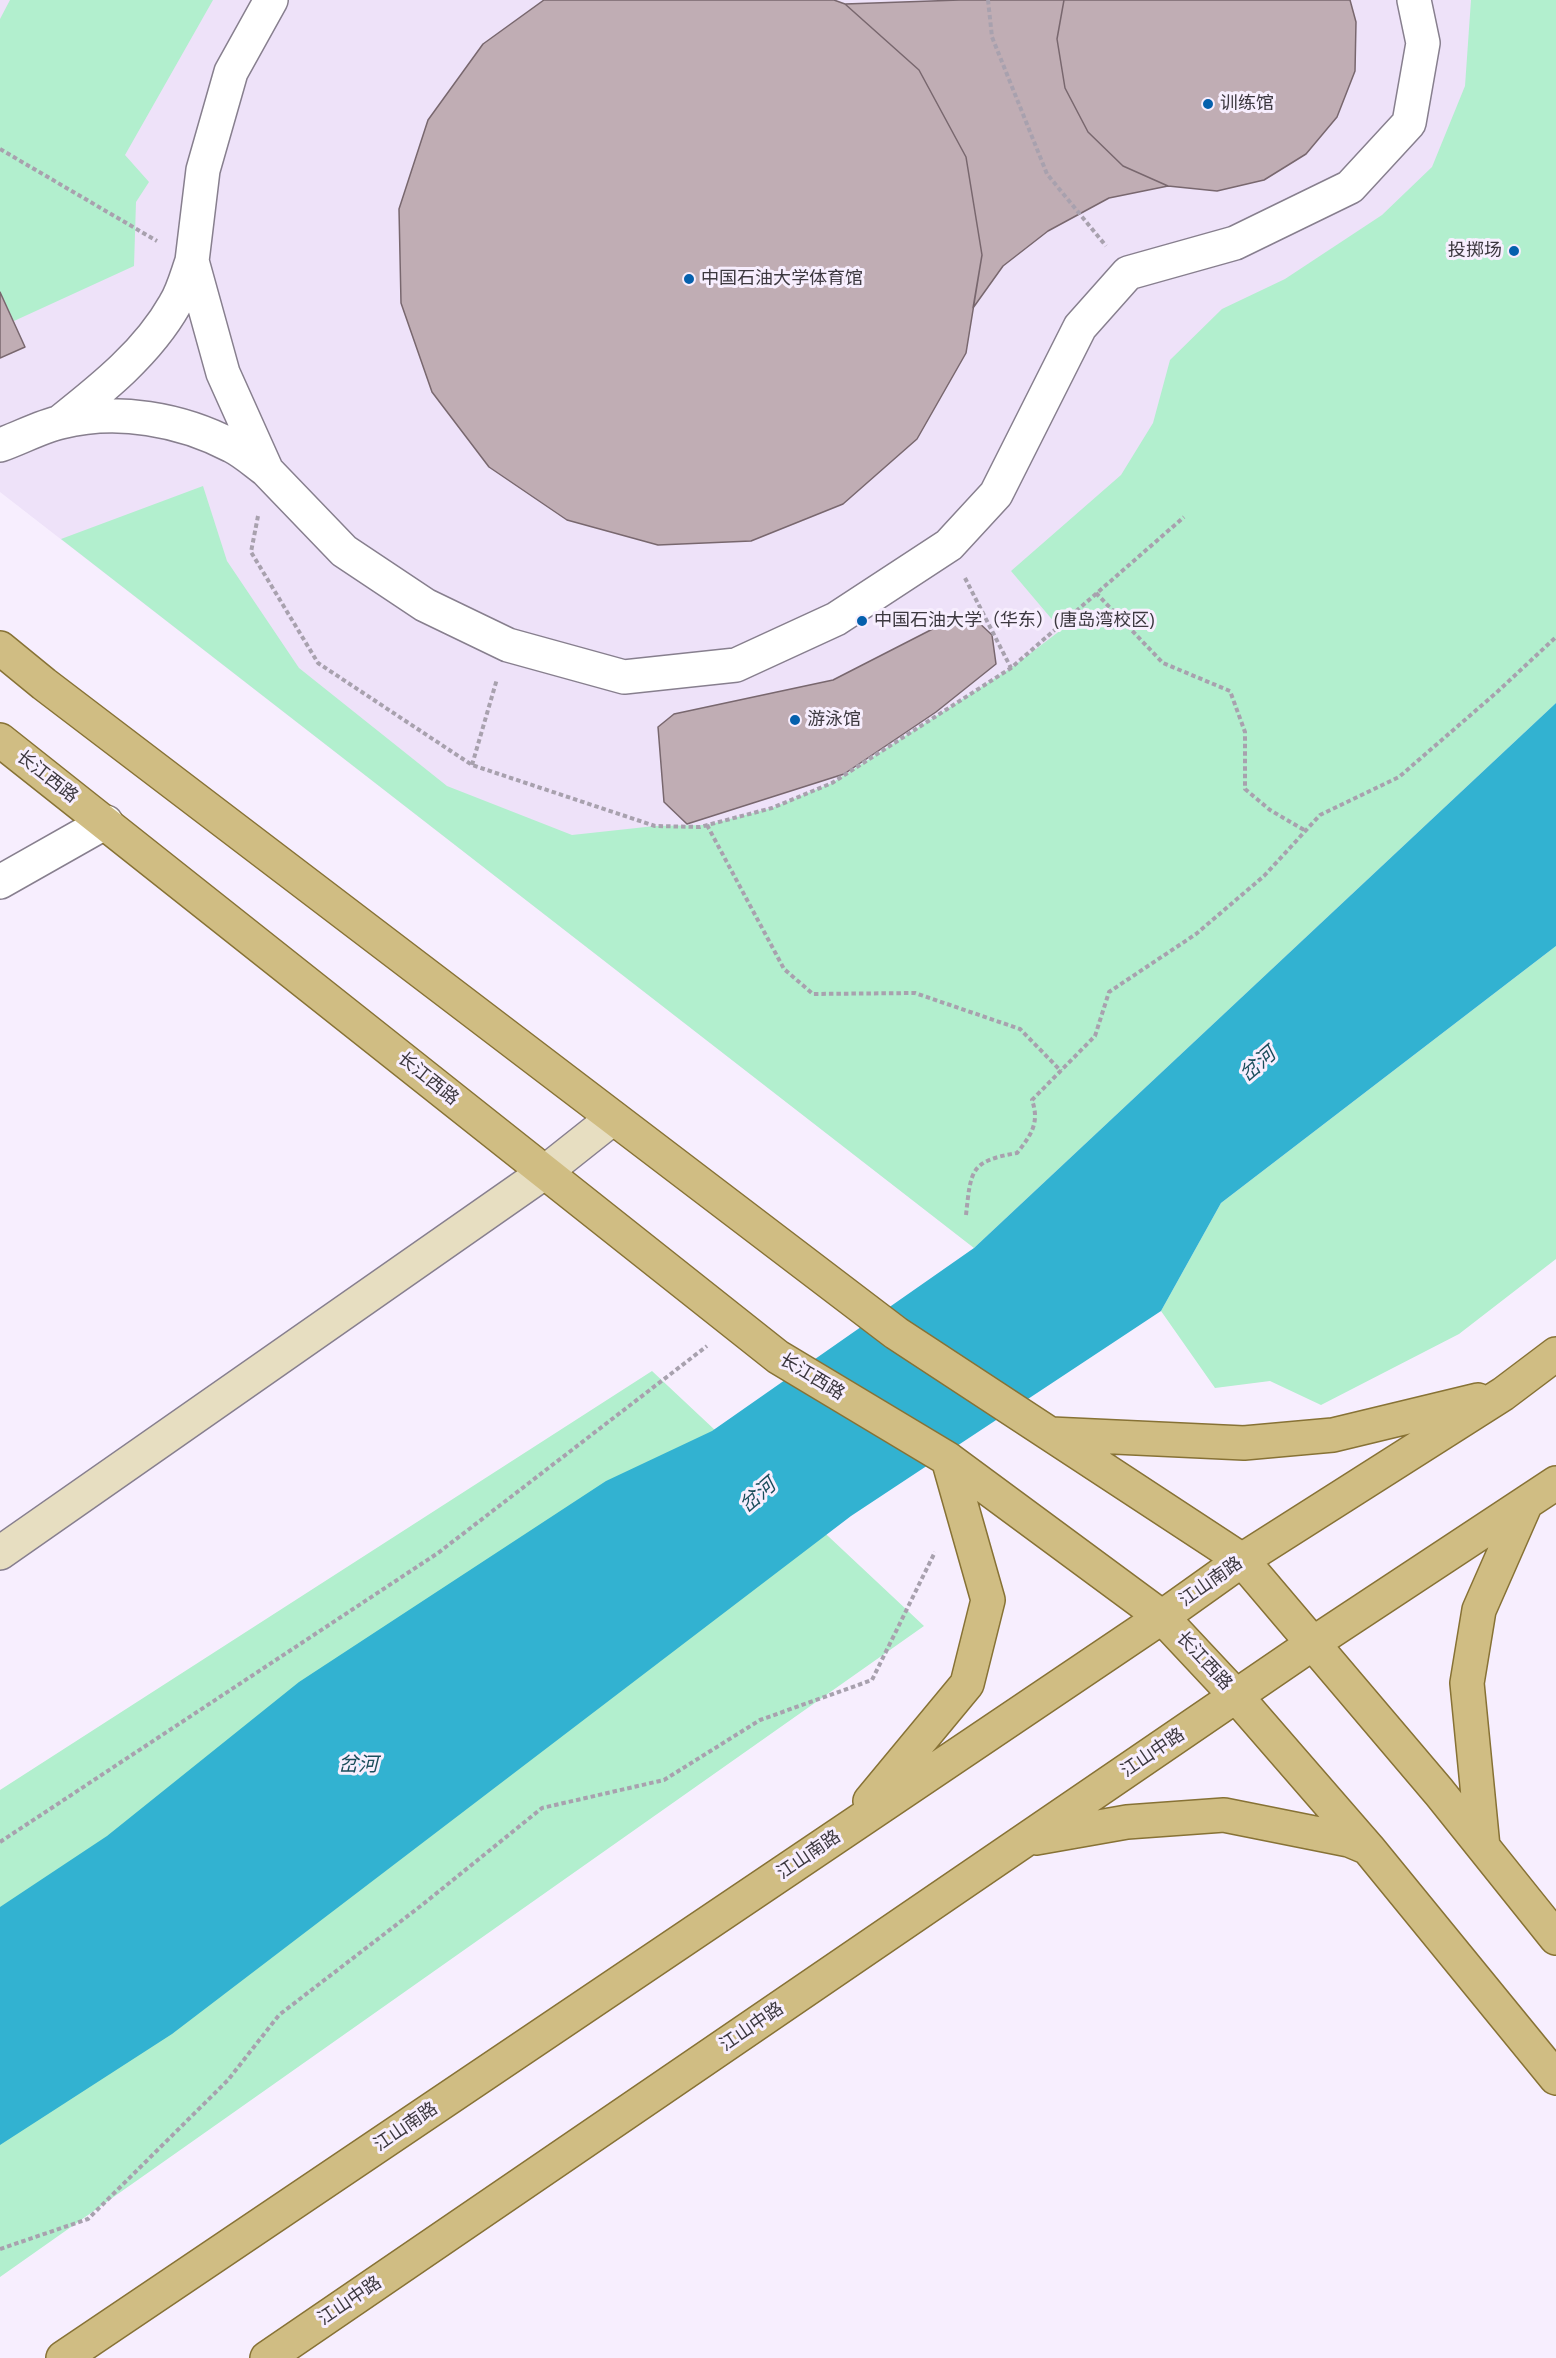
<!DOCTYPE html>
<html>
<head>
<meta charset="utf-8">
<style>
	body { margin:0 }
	canvas { display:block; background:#f7eefe }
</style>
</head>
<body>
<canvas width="1556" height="2358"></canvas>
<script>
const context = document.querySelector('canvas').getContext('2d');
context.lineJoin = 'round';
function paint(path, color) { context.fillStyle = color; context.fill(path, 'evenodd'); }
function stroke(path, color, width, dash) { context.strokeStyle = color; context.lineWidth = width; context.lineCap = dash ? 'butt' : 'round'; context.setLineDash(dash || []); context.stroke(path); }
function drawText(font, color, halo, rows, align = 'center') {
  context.font = font + ' "Open Sans","Noto Sans SC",sans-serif'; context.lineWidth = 6; context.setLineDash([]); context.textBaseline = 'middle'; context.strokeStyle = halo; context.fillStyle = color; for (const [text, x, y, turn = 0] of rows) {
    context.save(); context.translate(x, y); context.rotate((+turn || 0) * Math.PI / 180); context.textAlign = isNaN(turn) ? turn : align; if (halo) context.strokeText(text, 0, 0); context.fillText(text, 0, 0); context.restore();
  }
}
const built = new Path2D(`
	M0 0H1556V703L974 1248 0 492Z`);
const green = new Path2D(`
	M10 0H213L125 155 149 182 136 202 134 266 14 321 0 292V19Z
	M1471 0H1556V703L974 1248 61 539 203 486 227 561 299 668 447 786 572 835 655 826 707 825 772 808 832 783 1011 668 1061 630 1011 571 1121 475 1153 423 1170 360 1222 309 1285 279 1382 215 1432 167 1465 86Z
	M1556 946V1259L1459 1334 1321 1405 1270 1381 1215 1388 1161 1311 1221 1203Z
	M652 1371 924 1626 0 2277V1790Z`);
const water = new Path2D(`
	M1556 703V946L1221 1203 1161 1311 851 1516 172 2034 0 2145V1907L107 1836 299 1682 606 1481 712 1431 974 1248Z`);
const building = new Path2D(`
	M544 0H834L845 4 919 70 966 157 982 255 966 353 917 439 843 504 751 541 658 545 567 520 489 467 432 392 401 303 399 209 428 120 483 44Z
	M960 0H1064L1057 39 1065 88 1088 132 1123 166 1168 186 1109 198 1048 231 1003 266 973 308 982 255 966 157 919 70 845 4Z
	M1064 0H1350L1356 22 1355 71 1337 117 1306 154 1264 180 1217 191 1168 186 1123 166 1088 132 1065 88 1057 39Z
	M0 292 25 347 0 358Z
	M958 616 976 620 992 635 996 664 936 712 844 774 687 824 664 802 658 727 674 714 833 680Z`);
const path = new Path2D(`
	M988 0 992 37 1047 174 1106 246
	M0 149 157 241
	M258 516 251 552 318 663 472 765 655 826 700 827 772 808 832 783 1011 668 1184 517
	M965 578 1011 668
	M1096 593 1163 663 1230 691 1245 732V789L1270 810 1306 831
	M472 765 497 679
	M707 825 784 969 813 994 915 993 1020 1029 1061 1071
	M966 1215C971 1170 970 1161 1017 1153 1031 1135 1040 1123 1032 1100L1095 1036 1109 992 1196 934 1264 876 1320 815 1399 777 1496 693 1556 637
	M0 1842 438 1553 707 1346
	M0 2249 88 2219 228 2080 279 2015 422 1905 542 1808 664 1780 760 1720 872 1680 935 1552`);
const street = new Path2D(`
	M271 0 231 72 203 170 192 261 223 373 267 471 344 551 425 605 508 645 624 677 736 665 836 619 949 545 996 494 1080 327 1128 273 1235 243 1350 187 1409 123 1423 43 1414 0
	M60 422C103 388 148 352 175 304 183 291 187 275 192 261
	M0 445C20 438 40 427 61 422 117 408 181 419 232 446 244 452 255 462 266 470
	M0 882 106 822`);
const secondary = new Path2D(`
	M0 1553 545 1172 613 1118`);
const primary = new Path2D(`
	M0 648 44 684 896 1333 1242 1560 1439 1792 1556 1938
	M0 740 778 1357 948 1459 1162 1617 1236 1696 1368 1848 1556 2078
	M1051 1434 1244 1443 1333 1435 1478 1400
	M870 1801 967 1684 988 1600 948 1459
	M1036 1838 1127 1822 1224 1815 1349 1840 1368 1848
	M1483 1847 1467 1683 1479 1610 1526 1503
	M63 2358 1162 1617 1242 1560 1503 1394 1556 1354
	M267 2358 1312 1644 1556 1483`);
const markers = [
	[1208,104,6,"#0460ad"],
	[1514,251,6,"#0460ad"],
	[689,279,6,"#0460ad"],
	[862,621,6,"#0460ad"],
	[795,720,6,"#0460ad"]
];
const poiNames = [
	["训练馆",1220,104],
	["投掷场",1502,251,"right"],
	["中国石油大学体育馆",701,279],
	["中国石油大学（华东）(唐岛湾校区)",874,621],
	["游泳馆",807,720]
];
const streetNames = [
	["长江西路",47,777,38],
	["长江西路",428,1079,39],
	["长江西路",812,1377,31],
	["江山南路",1211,1582,-35],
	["长江西路",1204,1661,47],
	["江山中路",1153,1753,-34],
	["江山南路",809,1855,-34],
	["江山中路",752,2027,-34],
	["江山南路",406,2127,-34],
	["江山中路",350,2301,-34]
];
const waterNames = [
	["岔河",1258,1065,-41],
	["岔河",758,1496,-41],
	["岔河",358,1765]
];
paint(built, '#eee2f9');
paint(green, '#b2efce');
paint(water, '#32b2d1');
paint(building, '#c0adb4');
stroke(building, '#78676e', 1.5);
stroke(street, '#877f8e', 36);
stroke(secondary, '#877f8e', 36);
stroke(primary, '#877235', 36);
stroke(path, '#a8a1ae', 4, [4.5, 3]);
stroke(street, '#fff', 33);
stroke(secondary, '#e7dec1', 33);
stroke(primary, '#d0bd83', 33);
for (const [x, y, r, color] of markers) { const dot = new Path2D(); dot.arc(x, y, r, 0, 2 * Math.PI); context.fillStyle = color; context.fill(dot); stroke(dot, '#f7eefe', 2); }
drawText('18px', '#3c383f', '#f7eefe', poiNames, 'left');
drawText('18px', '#3c383f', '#f7eefe', streetNames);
drawText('italic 20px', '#1a4d5b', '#f7eefe', waterNames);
</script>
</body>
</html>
